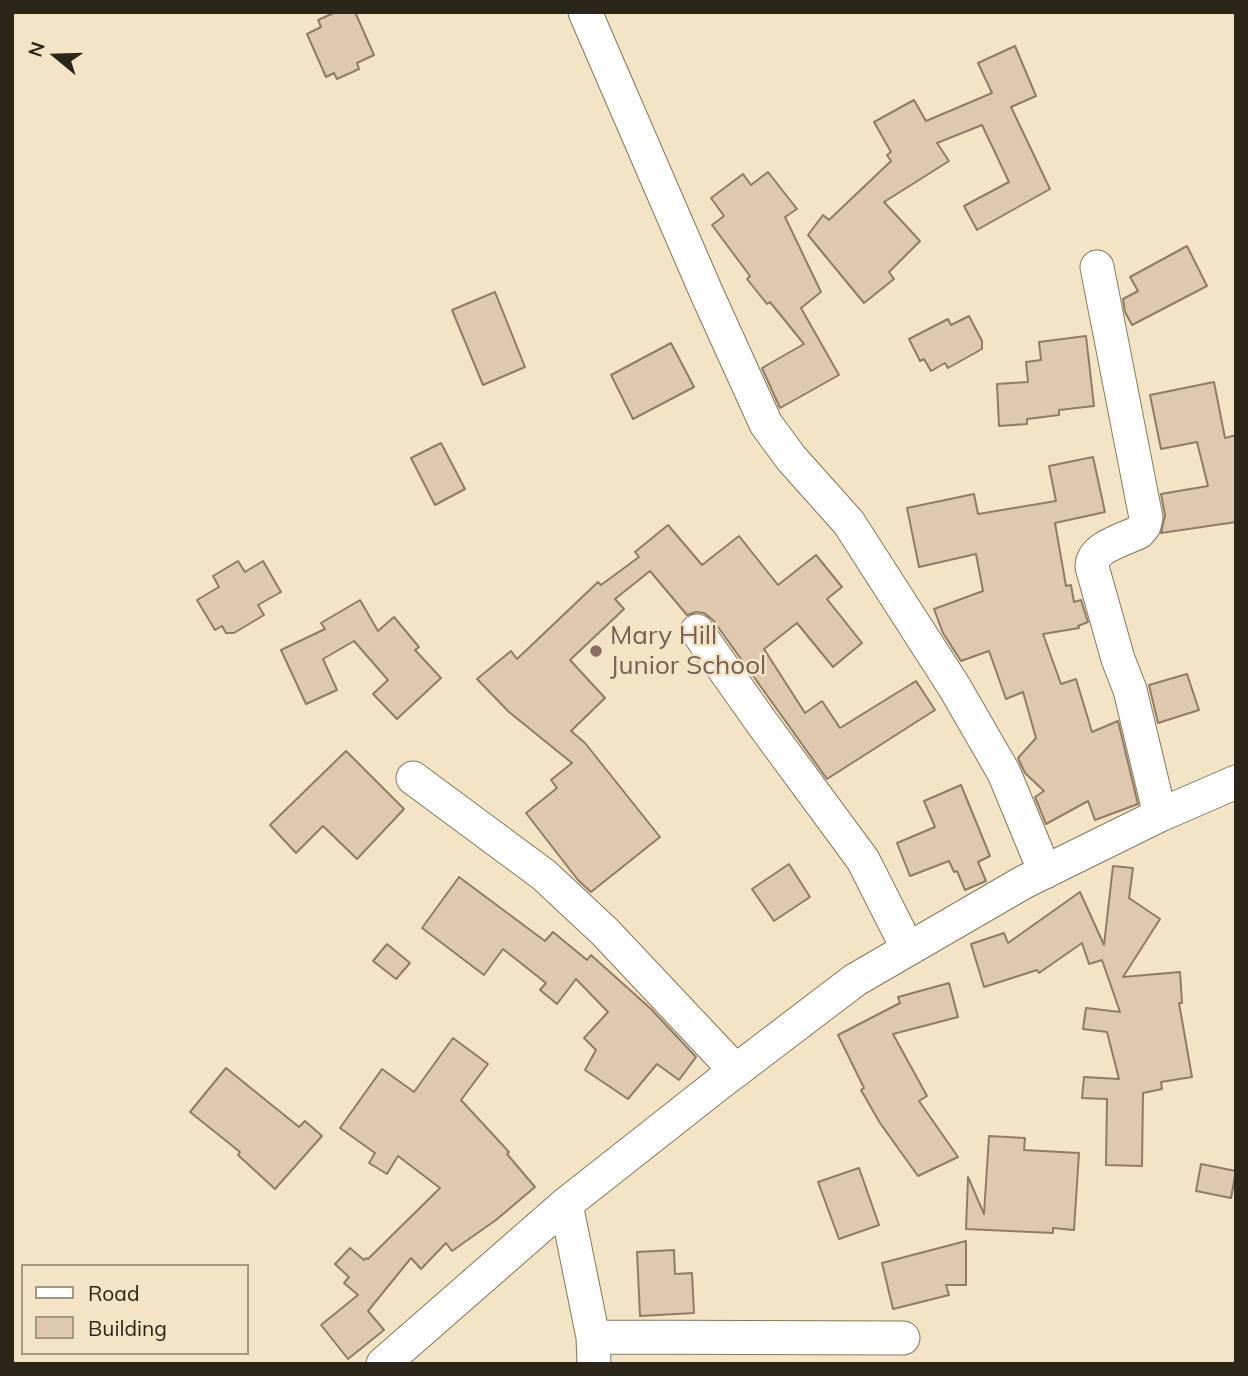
<!DOCTYPE html>
<html>
<head>
<meta charset="utf-8">
<style>
	body { margin:0 }
	#map { position:relative; width:1248px; height:1376px; overflow:hidden; background:#f3e4c6; font-family:Mulish,sans-serif }
	canvas { display:block }
	.frame { position:absolute; inset:0; border:14px solid #2b251a; pointer-events:none }
	.legend { position:absolute; left:21px; top:1264px; width:228px; height:91px; box-sizing:border-box; background:#f3e4c6; border:2px solid #a39881; margin:0; padding:9px 12px; list-style:none; font-size:21px; color:#2b251a }
	.legend li { display:flex; align-items:center; gap:14px; height:35px }
	.legend b { width:35px; border:2px solid #a39881 }
	.north { position:absolute; left:21px; top:21px; width:70px; height:70px; -webkit-text-stroke:5px #f3e4c6; paint-order:stroke; rotate:289deg; font-size:19px; font-weight:700; line-height:28px; text-align:center; color:#2b251a }
	.north::after { content:''; display:block; margin:auto; width:24px; height:32px; background:#2b251a; clip-path:polygon(50% 0,100% 100%,50% 72%,0 100%) }
</style>
</head>
<body>
<div id="map">
<canvas width="1248" height="1376"></canvas>
<div class="frame"></div>
<ul class="legend">
<li><b style="height:9px;background:#fff"></b>Road</li>
<li><b style="height:19px;background:#dec9af"></b>Building</li>
</ul>
<div class="north">N</div>
</div>
<script>
const context = document.querySelector('canvas').getContext('2d');
context.lineJoin = 'round';
function paint(path, color) { context.fillStyle = color; context.fill(path, 'evenodd'); }
function stroke(path, color, width, dash) { context.strokeStyle = color; context.lineWidth = width; context.lineCap = dash ? 'butt' : 'round'; context.setLineDash(dash || []); context.stroke(path); }
function drawText(font, color, halo, rows, align = 'center') {
  context.font = font + ' Mulish,sans-serif'; context.lineWidth = 5; context.setLineDash([]); context.textBaseline = 'middle'; context.strokeStyle = halo; context.fillStyle = color; for (const [text, x, y, turn = 0] of rows) {
    context.save(); context.translate(x, y); context.rotate((+turn || 0) * Math.PI / 180); context.textAlign = isNaN(turn) ? turn : align; if (halo) context.strokeText(text, 0, 0); context.fillText(text, 0, 0); context.restore();
  }
}
const building = new Path2D(`
	M336 12H355L374 55 357 63 359 69 337 79 334 73 326 77 307 34 321 27 318 20Z
	M1015 46 1036 96 1011 107 1050 189 977 230 964 206 1009 182 982 125 937 143 949 161 884 202 920 241 889 272 894 279 864 303 808 235 823 215 829 220 891 161 887 155 891 152 874 122 914 100 926 121 992 93 978 63Z
	M768 172 797 209 785 217 821 292 801 308 839 375 780 408 762 368 804 344 770 302 767 304 747 279 750 276 712 225 724 216 711 198 743 174 751 185Z
	M1187 246 1207 286 1132 325 1125 312 1123 299 1138 291 1130 277Z
	M495 292 525 367 483 385 452 310Z
	M969 316 982 341V349L948 368 945 363 931 371 924 359 920 361 909 339 948 319 951 325Z
	M1086 336 1094 406 1059 410V415L1027 419V424L999 426 997 384 1028 382 1026 362 1041 360 1039 342Z
	M671 343 694 387 633 419 611 375Z
	M1214 382 1225 438 1236 435V522L1161 533 1165 515 1161 494 1208 486 1197 442 1161 449 1150 395Z
	M441 443 465 489 435 505 411 458Z
	M1093 457 1105 512 1055 523 1066 586 1071 585 1074 602 1081 600 1088 622 1078 626 1079 628 1043 634 1061 684 1076 679 1092 732 1118 721 1138 804 1095 820 1088 801 1046 824 1035 797 1044 791 1025 773 1018 758 1036 738 1023 692 1006 699 989 651 961 661 943 633 934 609 983 591 976 554 919 567 907 508 974 494 978 514 1056 501 1049 466Z
	M668 525 702 565 739 536 778 585 816 555 842 587 827 599 862 643 833 667 797 623 764 649 805 713 822 701 840 728 916 681 935 710 827 779 713 620 704 613 696 612 687 615 650 571 615 599 624 609 570 660 605 698 571 731 585 743 660 837 591 892 578 880 526 813 557 788 551 780 572 763 509 712 477 679 511 651 517 659 598 582 601 585 639 557 635 552Z
	M238 561 245 572 263 561 281 592 258 605 264 615 234 633H226L222 626 215 630 197 600 219 587 213 576Z
	M360 600 378 631 394 617 419 647 415 650 441 678 397 719 373 694 388 680 354 641 323 659 337 690 306 704 281 650 325 629 321 623Z
	M1187 674 1199 710 1158 723 1149 685Z
	M346 751 404 809 357 859 323 826 296 853 270 825Z
	M961 785 990 856 978 862 986 881 965 890 957 871 954 872 949 861 910 876 897 843 935 827 924 801Z
	M789 864 810 897 774 921 752 889Z
	M1113 866 1133 868 1129 898 1160 919 1123 977 1180 972 1182 1003H1179L1192 1077 1161 1082 1162 1089 1143 1093 1142 1166 1106 1165 1107 1099 1082 1098 1084 1077 1119 1079 1107 1032 1083 1029 1086 1008 1120 1012 1102 960 1089 964 1082 943 1039 973 1037 970 984 987 971 944 1004 933 1008 943 1080 892 1104 945Z
	M459 877 545 941 553 932 587 960 591 955 651 1009 696 1057 679 1080 657 1064 628 1099 585 1070 596 1050 584 1038 608 1012 576 979 557 1004 540 990 546 983 503 949 484 975 422 928Z
	M387 944 410 963 396 979 373 961Z
	M949 983 958 1017 893 1034 927 1096 919 1101 958 1157 918 1176 880 1123 861 1090 864 1088 838 1035 900 1003 898 997Z
	M453 1038 488 1064 461 1100 509 1152 507 1154 535 1187 496 1220 452 1251 446 1243 421 1269 411 1258 368 1311 384 1330 348 1359 321 1325 358 1295 344 1283 349 1277 335 1264 350 1248 364 1260 366 1258 368 1259 440 1188 398 1156 387 1174 369 1163 375 1153 340 1128 382 1069 414 1092Z
	M226 1068 299 1127 305 1121 322 1136 275 1189 238 1155 240 1152 190 1112Z
	M989 1136 1025 1138 1024 1150 1079 1153 1074 1230 1053 1228V1233L966 1229 968 1177 984 1214Z
	M1201 1164 1236 1171 1231 1198 1196 1191Z
	M859 1168 879 1225 839 1239 818 1182Z
	M966 1241V1285H946L949 1295 893 1309 882 1263Z
	M674 1250 675 1274 692 1273 694 1313 640 1316 637 1252Z`);
const minor = new Path2D(`
	M585 12 707 294 766 424 791 458 849 523 955 688 1004 773 1045 872
	M1097 267 1146 518 1144 526 1139 532C1123 540 1092 547 1092 567L1118 659 1130 690 1160 815
	M697 631 762 723 863 860 908 949
	M413 778 544 875 605 932 736 1071
	M566 1204 593 1337 594 1364
	M593 1337 903 1338
	M383 1364 566 1204 717 1085 855 980 1024 882 1160 815 1236 782`);
const markers = [
	[596,651,7,"#8d6e63"]
];
const educationNames = [
	["Mary Hill",610,636],
	["Junior School",610,666]
];
paint(building, '#dec9af');
stroke(building, '#8f7c64', 2);
stroke(minor, '#85785d', 35);
stroke(minor, '#fff', 33);
for (const [x, y, r, color] of markers) { const dot = new Path2D(); dot.arc(x, y, r, 0, 2 * Math.PI); context.fillStyle = color; context.fill(dot); stroke(dot, '#f3e4c6', 2.5); }
drawText('26px', '#785e54', '#f3e4c6', educationNames, 'left');
</script>
</body>
</html>
